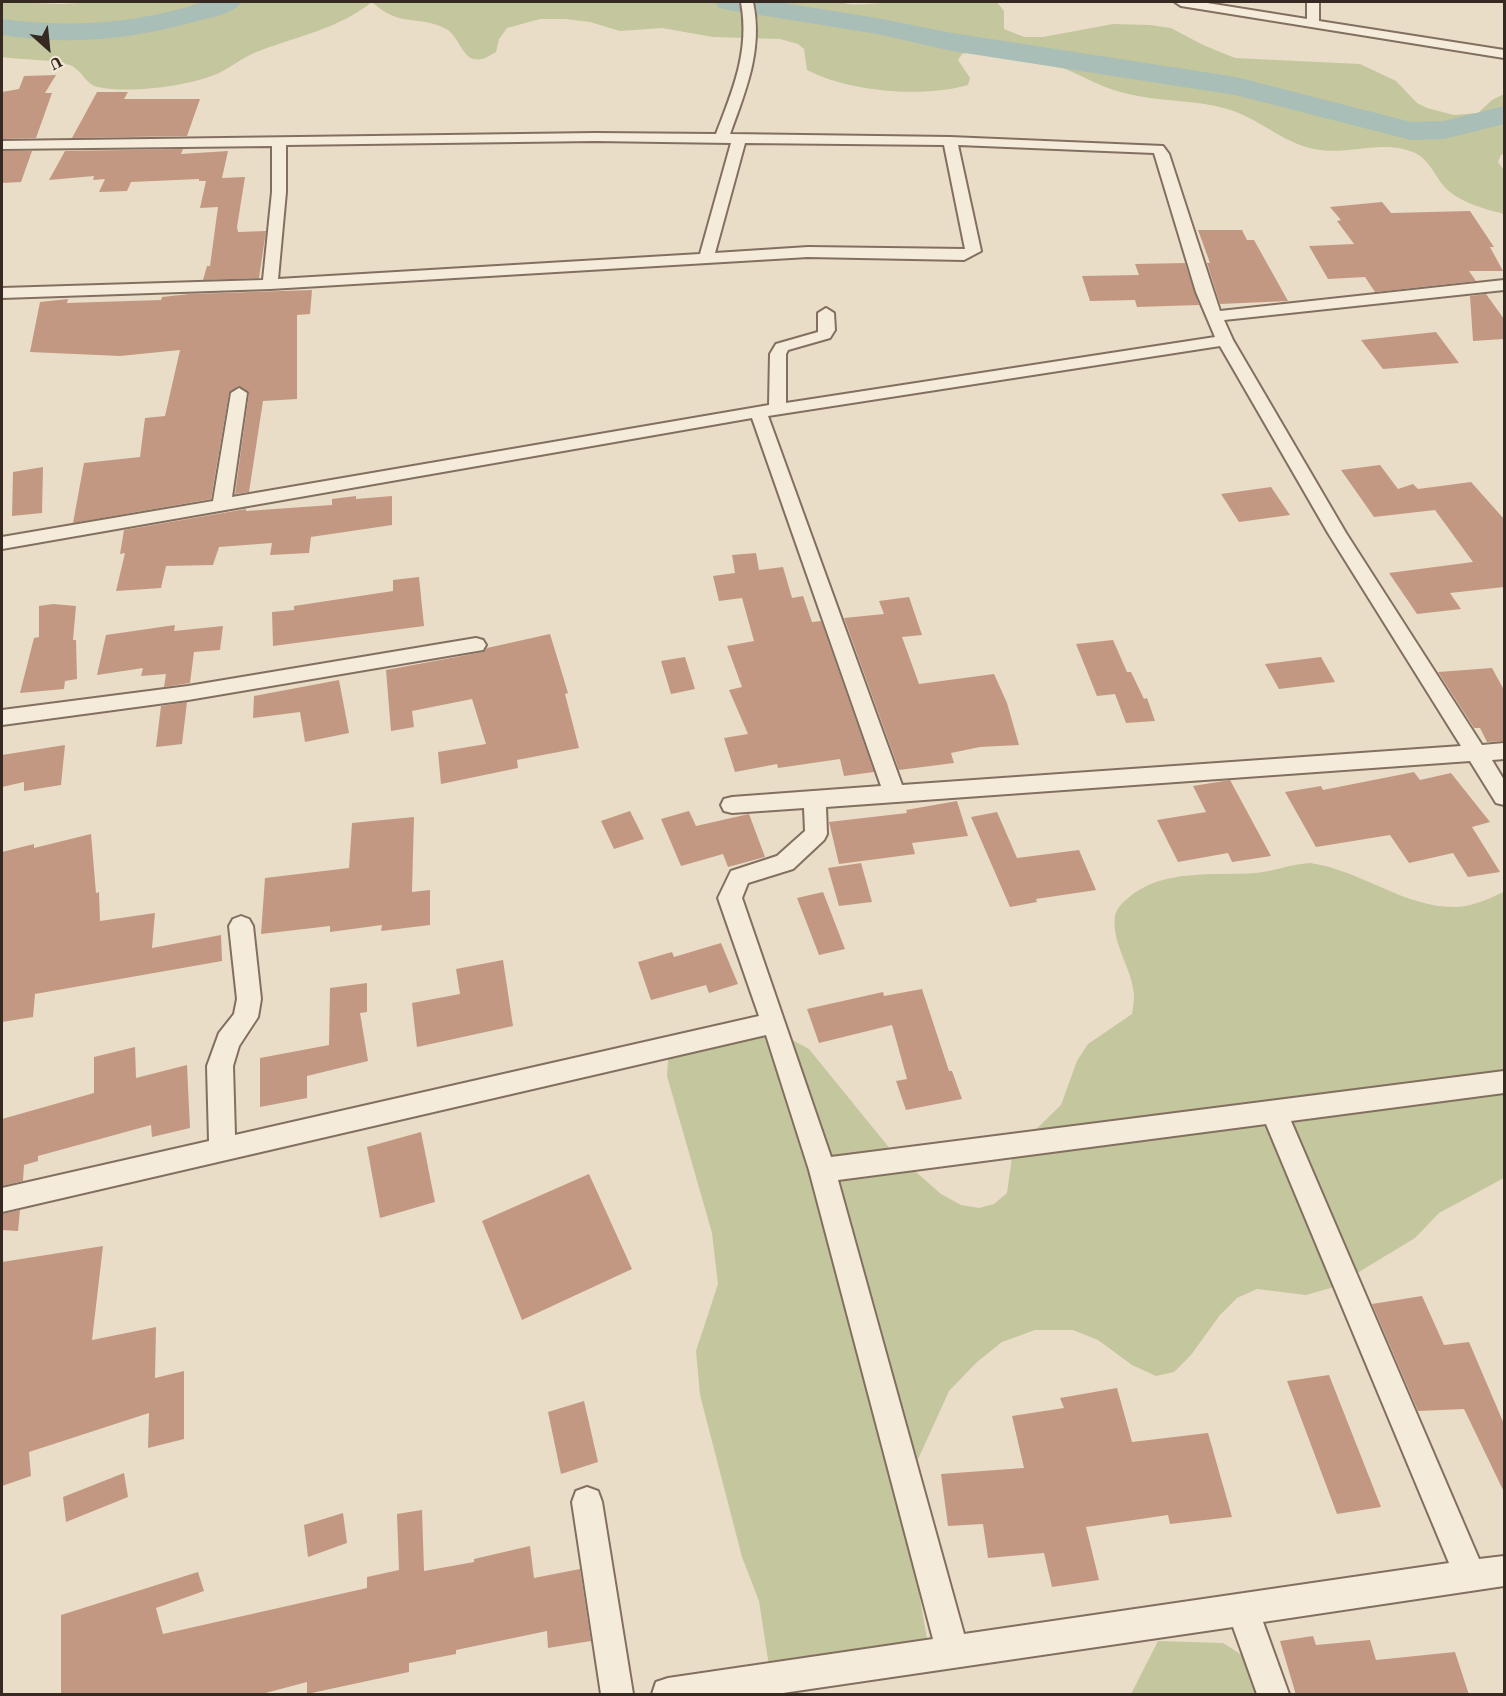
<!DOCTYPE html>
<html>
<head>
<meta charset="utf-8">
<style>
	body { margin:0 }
	#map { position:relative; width:1506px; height:1696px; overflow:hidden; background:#e9ddc8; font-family:"Source Serif 4",serif }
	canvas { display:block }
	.frame { position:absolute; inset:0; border:3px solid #352921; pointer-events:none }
	.north { position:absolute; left:18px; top:18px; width:60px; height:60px; -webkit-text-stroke:4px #f2e8d6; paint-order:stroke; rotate:153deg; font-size:16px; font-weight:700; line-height:24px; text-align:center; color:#352921 }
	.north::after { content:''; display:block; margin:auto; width:21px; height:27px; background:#352921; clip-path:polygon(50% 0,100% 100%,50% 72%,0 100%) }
</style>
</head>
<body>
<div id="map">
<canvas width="1506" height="1696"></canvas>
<div class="frame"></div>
<div class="north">U</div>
</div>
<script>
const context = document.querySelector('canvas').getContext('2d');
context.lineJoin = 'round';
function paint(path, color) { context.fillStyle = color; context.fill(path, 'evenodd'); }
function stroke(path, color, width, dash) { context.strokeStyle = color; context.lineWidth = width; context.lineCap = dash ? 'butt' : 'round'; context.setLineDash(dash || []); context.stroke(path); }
const green = new Path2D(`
	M2 2 61 4 100 2H840C855 7 871 3 886 3 923 3 959 2 997 2L1004 11V29L1024 37H1043L1113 24 1150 25 1171 28 1203 45 1235 58 1360 64 1396 81 1417 103 1427 108 1454 115 1478 113 1492 100 1504 94V154L1501 155 1498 162 1504 170V214C1488 210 1463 203 1450 192 1435 180 1432 160 1413 152 1381 139 1347 156 1314 149 1281 142 1259 118 1227 109 1194 99 1157 102 1124 93 1098 87 1077 72 1052 64 1026 56 998 55 971 52L962 54 958 60 970 78 968 85C923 98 849 92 807 70L804 49 798 44 780 39 713 37 662 28 620 31 590 22 565 19H540L507 28 499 39 496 52C489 56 483 61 474 59 462 57 458 35 446 29 419 14 401 29 372 2 338 29 298 36 259 51 245 56 233 66 219 73 190 86 129 94 98 87 85 84 82 70 70 65 51 59 22 60 2 57Z
	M1310 863C1361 870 1404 908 1456 907 1473 907 1489 898 1504 892V1178L1439 1213 1415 1238 1334 1287 1306 1295 1257 1289 1237 1298 1220 1315 1191 1355 1174 1372 1156 1376 1132 1365 1098 1340 1073 1330H1035L1002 1342 977 1362 949 1391 910 1477 912 1553 930 1656 771 1679 759 1601 742 1557 700 1395 696 1351 718 1284 712 1233 667 1076 669 1046 752 1027 789 1038 809 1049 891 1150 941 1194 961 1205 979 1208 994 1204 1007 1193 1012 1157 1019 1146 1061 1105 1077 1061 1088 1044 1132 1014C1133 1008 1134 1002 1134 996 1133 969 1111 944 1115 916 1116 909 1123 902 1128 898 1163 868 1214 876 1256 873 1275 871 1291 864 1310 863Z
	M1158 1641 1223 1643 1245 1657 1287 1694H1131Z`);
const river = new Path2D(`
	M203 2H242C234 13 214 17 201 20 135 39 69 46 2 35V19C69 28 139 24 203 2Z
	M715 2H777L877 18 952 33 1236 77 1411 122 1444 121 1504 106V124L1444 139 1411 140 1235 95 952 51 877 34 729 10 719 8Z`);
const building = new Path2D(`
	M56 75 45 93H52L36 138 2 139V92L19 89 24 76Z
	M97 92H128L124 99H200L187 136 72 138Z
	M183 149 181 154 228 151 222 178 245 177 237 227 238 232 266 231 259 278 203 280 207 266H210L218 207 200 208 206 181H199V179L131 182 127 191 99 192 105 179 93 180 94 176 49 180 65 151Z
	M2 151H32L21 182 2 183Z
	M1382 202 1391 213 1470 211 1494 247H1490L1503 271H1469L1476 281 1375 292 1365 277 1328 279 1309 246 1354 244 1337 221 1341 220 1330 207Z
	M1198 230H1242L1247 240H1254L1288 301 1220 304 1207 263H1210Z
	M1185 263 1199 305 1137 307 1135 300 1090 301 1082 276 1139 275 1135 264Z
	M312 290 310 314 297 315V399L263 401 249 492 235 494 249 393 238 386 229 393 211 499 73 523 84 463 140 457 145 418 165 416 180 350 120 356 30 352 40 302 68 299 67 303 161 300 162 297 189 294Z
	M1486 294 1504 319V339L1473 341 1470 296Z
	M1436 332 1459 363 1383 369 1361 340Z
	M1380 465 1398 489 1413 484 1418 489 1471 482 1504 519V587L1450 593 1461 609 1417 614 1389 573 1473 562 1435 510 1374 517 1341 470Z
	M43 467 42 513 12 516 13 472Z
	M1271 487 1290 515 1239 522 1221 494Z
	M356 496V499L392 496V525L311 537 309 553 270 555 272 543 219 547 213 565 166 566 161 588 116 591 125 553 120 554 124 530 246 509V511L332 505V499Z
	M756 553 759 570 783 567 792 598 803 596 812 622 821 621 874 772 844 776 840 759 778 768 777 764 735 772 724 738 748 734 729 690 742 687 727 646 754 641 742 598 719 601 713 576 735 573 732 555Z
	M419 577 424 626 273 646 272 612 294 610V606L393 591V580Z
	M909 597 922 635 902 637 919 684 994 674 1007 703 1019 745 980 747 951 753 954 763 899 770 844 618 884 614 879 601Z
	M53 604 76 606 73 640H76L77 679 65 681 64 689 20 693 34 638 39 637V606Z
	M175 625 174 631 223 626 220 650 194 652 190 683 164 687 166 674 141 676 143 668 97 675 106 635Z
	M550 634 568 693 565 694 579 748 517 760 518 768 441 784 438 752 486 744 472 699 412 711 414 727 391 731 386 670 483 652 487 648Z
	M1113 640 1127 672H1131L1144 699 1147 698 1155 721 1126 723 1115 694 1097 696 1076 644Z
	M685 657 695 689 671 694 661 661Z
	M1321 657 1335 682 1279 689 1265 664Z
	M1492 668 1504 690V741L1487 742 1480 728H1474L1438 672Z
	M339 680 349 733 305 742 300 712 253 718 254 696Z
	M187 702 182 744 156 747 161 706Z
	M65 745 61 785 24 791V782L2 787V755Z
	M1414 772 1420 780 1451 773 1490 822 1472 827 1500 872 1468 877 1453 853 1409 863 1390 835 1316 847 1285 792 1321 786 1323 790Z
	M1230 780 1271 856 1232 862 1228 853 1178 862 1157 820 1206 812 1193 786Z
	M957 801 968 836 912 843 915 854 839 864 829 822 907 813 906 810Z
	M630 811 644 839 614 849 601 821Z
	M689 811 696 826 749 814 765 857 728 867 723 854 681 866 661 819Z
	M997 812 1017 858 1079 850 1096 890 1036 899 1037 902 1010 907 971 817Z
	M414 817 412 892 430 890V925L381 931 382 925 330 932V926L261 934 265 878 349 868 352 823Z
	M91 834 96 893 99 892 100 921 155 913 152 948 221 935 222 961 35 994 33 1017 2 1022V852L34 844V848Z
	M861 863 872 902 839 906 828 868Z
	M823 892 845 949 819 955 797 898Z
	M721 943 738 984 709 993 706 985 651 1000 638 962 672 952 674 957Z
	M503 960 513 1026 417 1047 412 1003 460 994 456 969Z
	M367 983V1012L360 1013 368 1061 307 1076V1098L260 1107V1058L329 1045 330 988Z
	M922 989 949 1071H952L962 1099 906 1110 896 1081 907 1079 892 1025 819 1043 807 1009 883 992 884 996Z
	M135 1047 136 1078 187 1065 190 1128 152 1137 151 1125 38 1156V1161L24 1165 23 1181 2 1186V1119L94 1093V1057Z
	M421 1132 435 1202 380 1218 367 1147Z
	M589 1174 632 1269 522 1320 482 1221Z
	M20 1210 18 1231 2 1230V1214Z
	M103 1246 92 1340 156 1327 155 1378 184 1371V1439L148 1448 149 1413 29 1452 31 1476 2 1486V1262Z
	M1422 1296 1444 1345 1469 1342 1504 1424V1492L1464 1409 1418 1411 1372 1304Z
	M1329 1375 1381 1507 1337 1514 1287 1381Z
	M1117 1388 1132 1442 1208 1433 1232 1517 1170 1524 1168 1515 1086 1527 1099 1580 1052 1587 1044 1553 988 1558 983 1524 948 1526 941 1474 1024 1468 1012 1416 1064 1408 1060 1398Z
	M584 1401 598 1462 561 1474 548 1412Z
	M124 1473 128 1497 66 1522 63 1497Z
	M422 1510 424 1571 474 1562V1559L530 1546 534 1578 580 1569 591 1641 548 1648 547 1631 456 1650V1654L409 1663V1672L307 1694V1682L258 1695H61V1615L198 1572 204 1591 156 1608 163 1634 367 1588V1577L399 1570 397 1514Z
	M343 1513 347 1543 308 1557 304 1525Z
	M1313 1636 1316 1645 1370 1640 1376 1660 1455 1652 1469 1695H1296L1280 1641Z`);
const street = new Path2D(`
	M741 2H753C763 49 746 90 730 134L950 137 1163 146 1169 154 1220 311 1504 280V290L1224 320 1233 340 1346 533 1482 745 1504 743V759L1492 760 1504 780V805L1496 803 1470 761 826 807 827 834 824 840 793 869 748 883 742 898 831 1157 1504 1071V1093L1291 1121 1479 1559 1504 1556V1586L1263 1622 1289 1694H1257L1233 1627 776 1694H652L656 1682 668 1678 933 1639 809 1170 766 1035 2 1212V1188L209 1141 207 1066 219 1033 234 1014 237 999 229 926 233 919 241 916 249 919 253 926 261 999 258 1017 239 1046 233 1066 235 1135 759 1016 718 898 731 871 777 856 805 831 804 808 732 813 724 811 721 805 724 799 732 797 881 786 752 418 2 549V537L213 501 231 393 239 388 247 393 232 497 769 405 770 354 776 344 818 332V313L826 308 834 313 835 330 830 338 788 350 786 354V403L1215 337 1196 292 1154 153 958 145 981 251 964 260 808 257 270 289 2 298V288L263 280 272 192V146L2 149V141L595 133 716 134C733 90 750 50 741 2ZM595 141 731 143 700 254 278 279 286 192V145ZM745 143 944 145 965 249 808 247 715 253ZM1220 346 1328 533 1461 746 902 785 768 416ZM1266 1124 1449 1563 964 1634 838 1180Z
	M1175 2H1201L1307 19V2H1319V21L1504 50V58L1181 6Z
	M476 638 483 640 486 645 483 650 188 700 2 725V710L188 686Z
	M587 1487 598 1491 602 1502 633 1694H601L572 1502 576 1491Z`);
paint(green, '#c4c69d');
paint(river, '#a8beb6');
paint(building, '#c39882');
stroke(street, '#836f5f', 4);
paint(street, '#f5ebda');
</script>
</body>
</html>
